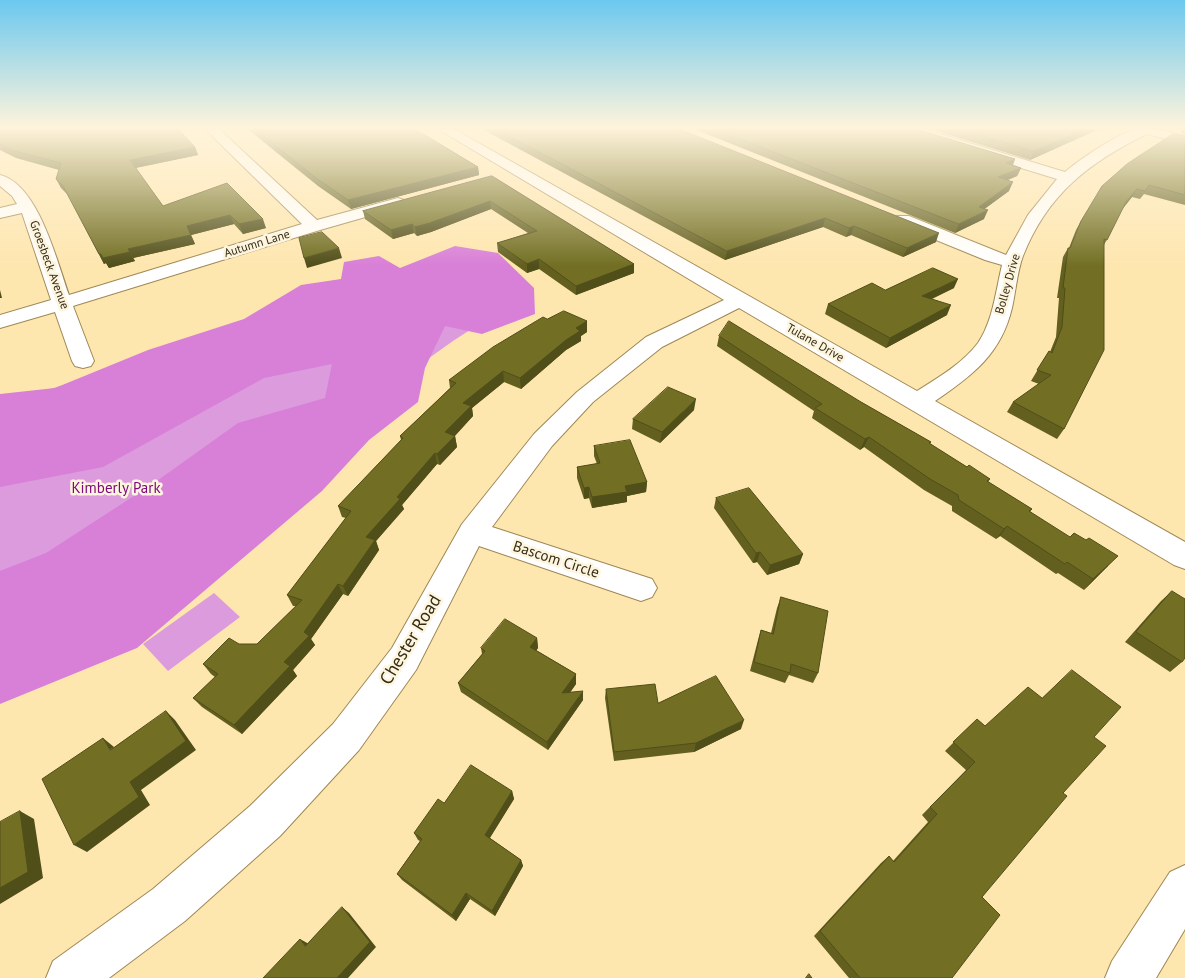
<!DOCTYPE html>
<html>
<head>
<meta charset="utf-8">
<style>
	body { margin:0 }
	canvas { display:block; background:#fee6af }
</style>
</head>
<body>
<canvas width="1185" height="978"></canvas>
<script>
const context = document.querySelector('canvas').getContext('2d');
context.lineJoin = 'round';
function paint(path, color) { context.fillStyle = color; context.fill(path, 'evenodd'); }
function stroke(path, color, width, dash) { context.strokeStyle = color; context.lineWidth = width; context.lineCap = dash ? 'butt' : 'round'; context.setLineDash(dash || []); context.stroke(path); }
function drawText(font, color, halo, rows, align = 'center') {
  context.font = font + ' "PT Sans",sans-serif'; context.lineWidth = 5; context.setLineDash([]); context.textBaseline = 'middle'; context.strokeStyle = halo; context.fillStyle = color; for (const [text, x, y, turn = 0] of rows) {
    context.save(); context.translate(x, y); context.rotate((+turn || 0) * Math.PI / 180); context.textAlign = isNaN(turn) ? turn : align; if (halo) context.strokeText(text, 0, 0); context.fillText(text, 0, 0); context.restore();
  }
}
const green = new Path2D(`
	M477 254 527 293 453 341 387 388 0 688V405Z
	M214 593 240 617 168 671 143 644Z`);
const forest = new Path2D(`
	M455 246 498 253 534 288 535 314 482 334 445 326 425 368 418 402 369 440 322 491 137 648 0 704V571L46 553 154 483 238 423 325 398 332 364 264 378 103 467 0 487V394L55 388 148 350 244 319 301 285 341 279 344 262 379 256 400 268Z`);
const minor = new Path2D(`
	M205 129H219L317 220 398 198 404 200 406 203 404 206 320 230 73 306 94 361 91 366 83 368 75 366 72 361 55 312 0 328V315L51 300 22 213 0 218V208L17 204 12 196 0 186V175C38 184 57 261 69 295L302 224Z
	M438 129H454L917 391C938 378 963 363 978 343 993 321 996 290 1002 265L985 260 897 224 895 220 897 216H909L1006 255 1028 215 1057 179 904 132 903 129H923L1065 172C1079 160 1122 130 1139 129 1155 128 1169 132 1185 136V144L1147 134C1089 162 1047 195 1023 256 1017 272 1016 290 1012 308 1001 354 973 375 935 401L1185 542V569L1174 565 739 308 662 347 593 402 552 446 492 527 652 579 657 588 652 597 641 601 479 546 416 670 359 750 280 836 185 921 109 978H46L53 961 153 889 250 806 333 724 392 648 462 524 534 434 577 392 646 337 724 300Z
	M1185 865V929L1156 978H1105L1112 961 1170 872Z`);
const wall = new Path2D(`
	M0 129 195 147 198 155 136 168 163 206 227 183 266 228 243 234 234 224 191 235 195 244 133 258 135 261 109 268 106 263 104 264 67 194 61 188 56 179 59 170 16 158 0 150Z
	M249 129H415L478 167 479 175 351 209 318 186 250 131Z
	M482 129H679L936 242 903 257 851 235 846 237 823 227 725 260Z
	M694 129H916L1015 159 1013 165 1021 168 1017 176 1007 180 1009 191 984 209V219L955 233Z
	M930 129H1099L1030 160Z
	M1180 129H1185V134L1181 133 1183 130Z
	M1185 136V205L1144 194 1140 199 1132 197 1123 208 1104 245 1064 429 1057 439 1007 412 1013 402 1039 384 1031 381 1049 351 1050 352 1056 337 1059 298H1057L1063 257 1068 248H1069L1076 230 1081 221Z
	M492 176 634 264V273L576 295 539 269 527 273 498 252 497 243 528 233 491 209 431 232 417 236 414 233 393 239 365 219 363 211Z
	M954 288 932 299 947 315 886 348 825 314 828 304 885 290Z
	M547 319 587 321V332L581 336V341L566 350 521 389 504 382 472 408 473 416 455 436 457 447 440 465 437 464 402 505 404 509 376 541 379 550 348 596 343 594 311 639 315 645 293 670 297 676 242 734 202 707 193 698 215 677 211 674 203 664 239 644H257L296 606H293L287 595 346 518 342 517 338 506 401 440 400 436 450 388 449 380Z
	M719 336 861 402 931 442 930 444 967 467 990 479 988 482 1032 509 1030 512 1108 566 1084 590 1058 573 1056 574 1000 536 996 539 952 511V506L924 490 864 447 860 450 812 418 814 411 717 346Z
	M694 410 660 443 632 429 633 419Z
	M594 446 647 482 646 492 627 496V502L592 508 589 498 584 499 577 478V467L597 464 594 456Z
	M716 498 803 554 799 564 767 575 757 562 753 563 714 508Z
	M1172 591 1182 662 1170 672 1125 642 1161 601Z
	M781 597 818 673 813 683 789 675 785 683 750 671 758 640 761 630 771 633 777 608Z
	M537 638 538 648 536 650 576 674V684L570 692 583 700 548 750 461 692 458 683 482 654 481 648Z
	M606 689 658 703 741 729 694 752 614 761 605 698Z
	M1042 698 1094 737 1063 793 982 897 952 978H849L814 936 881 863 889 856 893 861 928 822 922 815 966 770 945 751 977 719 985 726Z
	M512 791 514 799 490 838 521 860 523 866 495 916 470 899 456 921 402 880 397 874 420 841 418 840 414 833 444 803Z`);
const shadedWall = new Path2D(`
	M1085 129H1099L1030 160 1034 151Z
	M195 147 198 155 134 168 130 160Z
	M1015 159 1012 167 1006 163Z
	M478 167 479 175 351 209 348 200Z
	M1021 168 1017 176 994 186 998 177Z
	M1013 182 1009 191 975 216 979 207Z
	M1137 189 1132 197 1121 211 1126 202Z
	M490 201 491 209 431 232 417 236 415 227Z
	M988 210 984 219 955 233 959 224Z
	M230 215 234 224 191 235 195 244 133 258 128 249 187 226Z
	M825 218 823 227 725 260 727 251Z
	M263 219 266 228 243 234 239 224Z
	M412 224 414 233 393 239 391 230Z
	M854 226 851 235 846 237 849 228Z
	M939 233 936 242 903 257 907 248Z
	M339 248 342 258 307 268 304 258Z
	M130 252 135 261 109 268 106 263 104 264 99 254Z
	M539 259V269L527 273V264Z
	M634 264V273L576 295V286Z
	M958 279 954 288 918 305 922 296Z
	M0 290 2 298H0Z
	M951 305 947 315 886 348 890 338Z
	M587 321V332L581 336V341L566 350 521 389 520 378 576 328Z
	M503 371 504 382 472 408 473 416 448 443 445 432 463 403Z
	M696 399 694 410 660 443 662 432Z
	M455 436 457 447 440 465 437 454Z
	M869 437 864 447 860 450 865 439Z
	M435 453 437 464 402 505 404 509 376 541 379 550 348 596 343 586 366 537 397 497Z
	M647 482 646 492 627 496V502L592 508V497L625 486Z
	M589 487V498L584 499V488Z
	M1007 526 1000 536 996 539 1004 529Z
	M760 552 757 562 753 563 756 553Z
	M803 554 799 564 767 575 770 565Z
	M1118 556 1084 590 1093 579Z
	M338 584 343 594 311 639 315 645 293 670 297 676 242 734 234 725 284 662 304 632Z
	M537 638 538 648 532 657 530 647Z
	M576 674V684L563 703 562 693Z
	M583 691V700L548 750 547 742Z
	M166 711 175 720 196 750 141 790 150 805 87 852 74 845 130 782Z
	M744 720 741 729 694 752 696 743Z
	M103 738 114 747 110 750Z
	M512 791 514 799 487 842 485 835Z
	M20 811 34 819 43 878 0 904V888Z
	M521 860 523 866 495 916 492 911Z
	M466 893 470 899 456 921 452 915Z
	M342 907 349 913 376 947 348 978H337Z
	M300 939 309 944 305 946Z`);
const building = new Path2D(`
	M0 129H178L195 147 130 160 163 206 227 183 263 219 239 224 230 215 187 226 191 235 128 249 130 252 103 258 101 254H99L63 186 56 179 61 163 11 150 0 144Z
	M255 129H415L478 167 348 200 316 178Z
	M496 129H679L939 233 907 248 854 226 849 228 825 218 727 251Z
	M715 129H916L1015 159 1006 163 1021 168 998 177 1013 182 979 207 988 210 959 224Z
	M958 129H1085L1034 151Z
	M1173 134 1185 136V195L1149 185 1145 191 1137 189 1126 202 1107 240 1104 239V350L1064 429 1013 402 1051 375 1037 370 1049 351 1052 353 1062 327 1065 288H1063L1068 248H1070L1081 221 1102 186 1127 164Z
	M492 176 634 264 576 286 539 259 527 264 497 243 537 231 490 201 430 223 415 227 412 224 391 230 363 211Z
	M322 232 339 248 304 258 299 238Z
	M933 268 958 279 922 296 951 305 890 338 828 304 872 283 885 290Z
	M564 311 587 321 576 328 580 331 566 340 520 378 503 371 463 403 471 406 445 432 455 436 437 454 435 453 397 497 400 499 366 537 375 540 343 586 338 584 304 632 309 636 284 662 290 666 234 725 193 698 218 674 203 664 229 638 239 644H257L302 600 287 595 351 511 338 506 403 438 400 436 456 383 449 380 493 347 543 317 547 319Z
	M729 321 861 402 931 442 929 443 967 467 969 465 990 479 987 481 1032 509 1029 511 1070 537 1074 533 1086 540 1089 538 1118 556 1093 579 1067 562 1065 564 1007 526 1004 529 959 500 958 495 930 479 869 437 865 439 815 408 822 404 719 336Z
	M668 387 696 399 662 432 633 419Z
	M630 440 647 482 625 486 627 492 592 497 589 487 584 488 577 467 600 463 594 446Z
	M749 488 803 554 770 565 760 552 756 553 716 498Z
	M1172 591 1185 599V658L1182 662 1136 632Z
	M781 597 828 611 818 673 791 664 790 673 754 662 761 630 773 634Z
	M505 619 537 638 530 647 576 674 562 693 583 691 547 742 458 683 485 651 481 648Z
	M1072 670 1121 707 1094 737 1106 746 1063 793 1067 796 982 897 1000 915 952 978H860L820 931 889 856 894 862 937 814 930 807 975 762 953 742 977 719 985 726 1028 687 1042 698Z
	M716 676 744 720 696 743 614 752 606 689 655 684 658 703Z
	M166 711 186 741 130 782 139 797 74 845 42 779 103 738 110 750Z
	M471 765 512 791 485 835 521 860 492 911 466 893 452 915 397 874 422 839 414 833 438 799 444 803Z
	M20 811 28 872 0 888V822Z
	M342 907 370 942 337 978H263L300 939 305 946Z
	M809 974 812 978H806Z`);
const farStreetnames = [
	["Autumn Lane",257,244,-17],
	["Groesbeck Avenue",49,265,70],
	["Bolley Drive",1008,284,-74],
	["Tulane Drive",815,343,30]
];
const parkNames = [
	["Kimberly Park",116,489]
];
const streetNames = [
	["Bascom Circle",556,560,18]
];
const nearStreetnames = [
	["Chester Road",411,640,-59]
];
paint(green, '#dc9bdc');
paint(forest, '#d87fd8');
stroke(minor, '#9f8855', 2);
paint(minor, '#fff');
paint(wall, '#625f1f');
paint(shadedWall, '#504e19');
paint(building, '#726f24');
stroke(building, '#504e19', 1);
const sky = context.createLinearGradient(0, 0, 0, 266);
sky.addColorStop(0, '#6bc8ef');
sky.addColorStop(0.48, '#fff4db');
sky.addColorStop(1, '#fff4db00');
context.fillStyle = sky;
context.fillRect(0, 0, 1185, 266);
drawText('12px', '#362d17', '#fef5df', farStreetnames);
drawText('15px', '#7d0880', '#fef5df', parkNames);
drawText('15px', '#362d17', '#fef5df', streetNames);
drawText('18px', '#362d17', '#fef5df', nearStreetnames);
</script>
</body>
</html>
